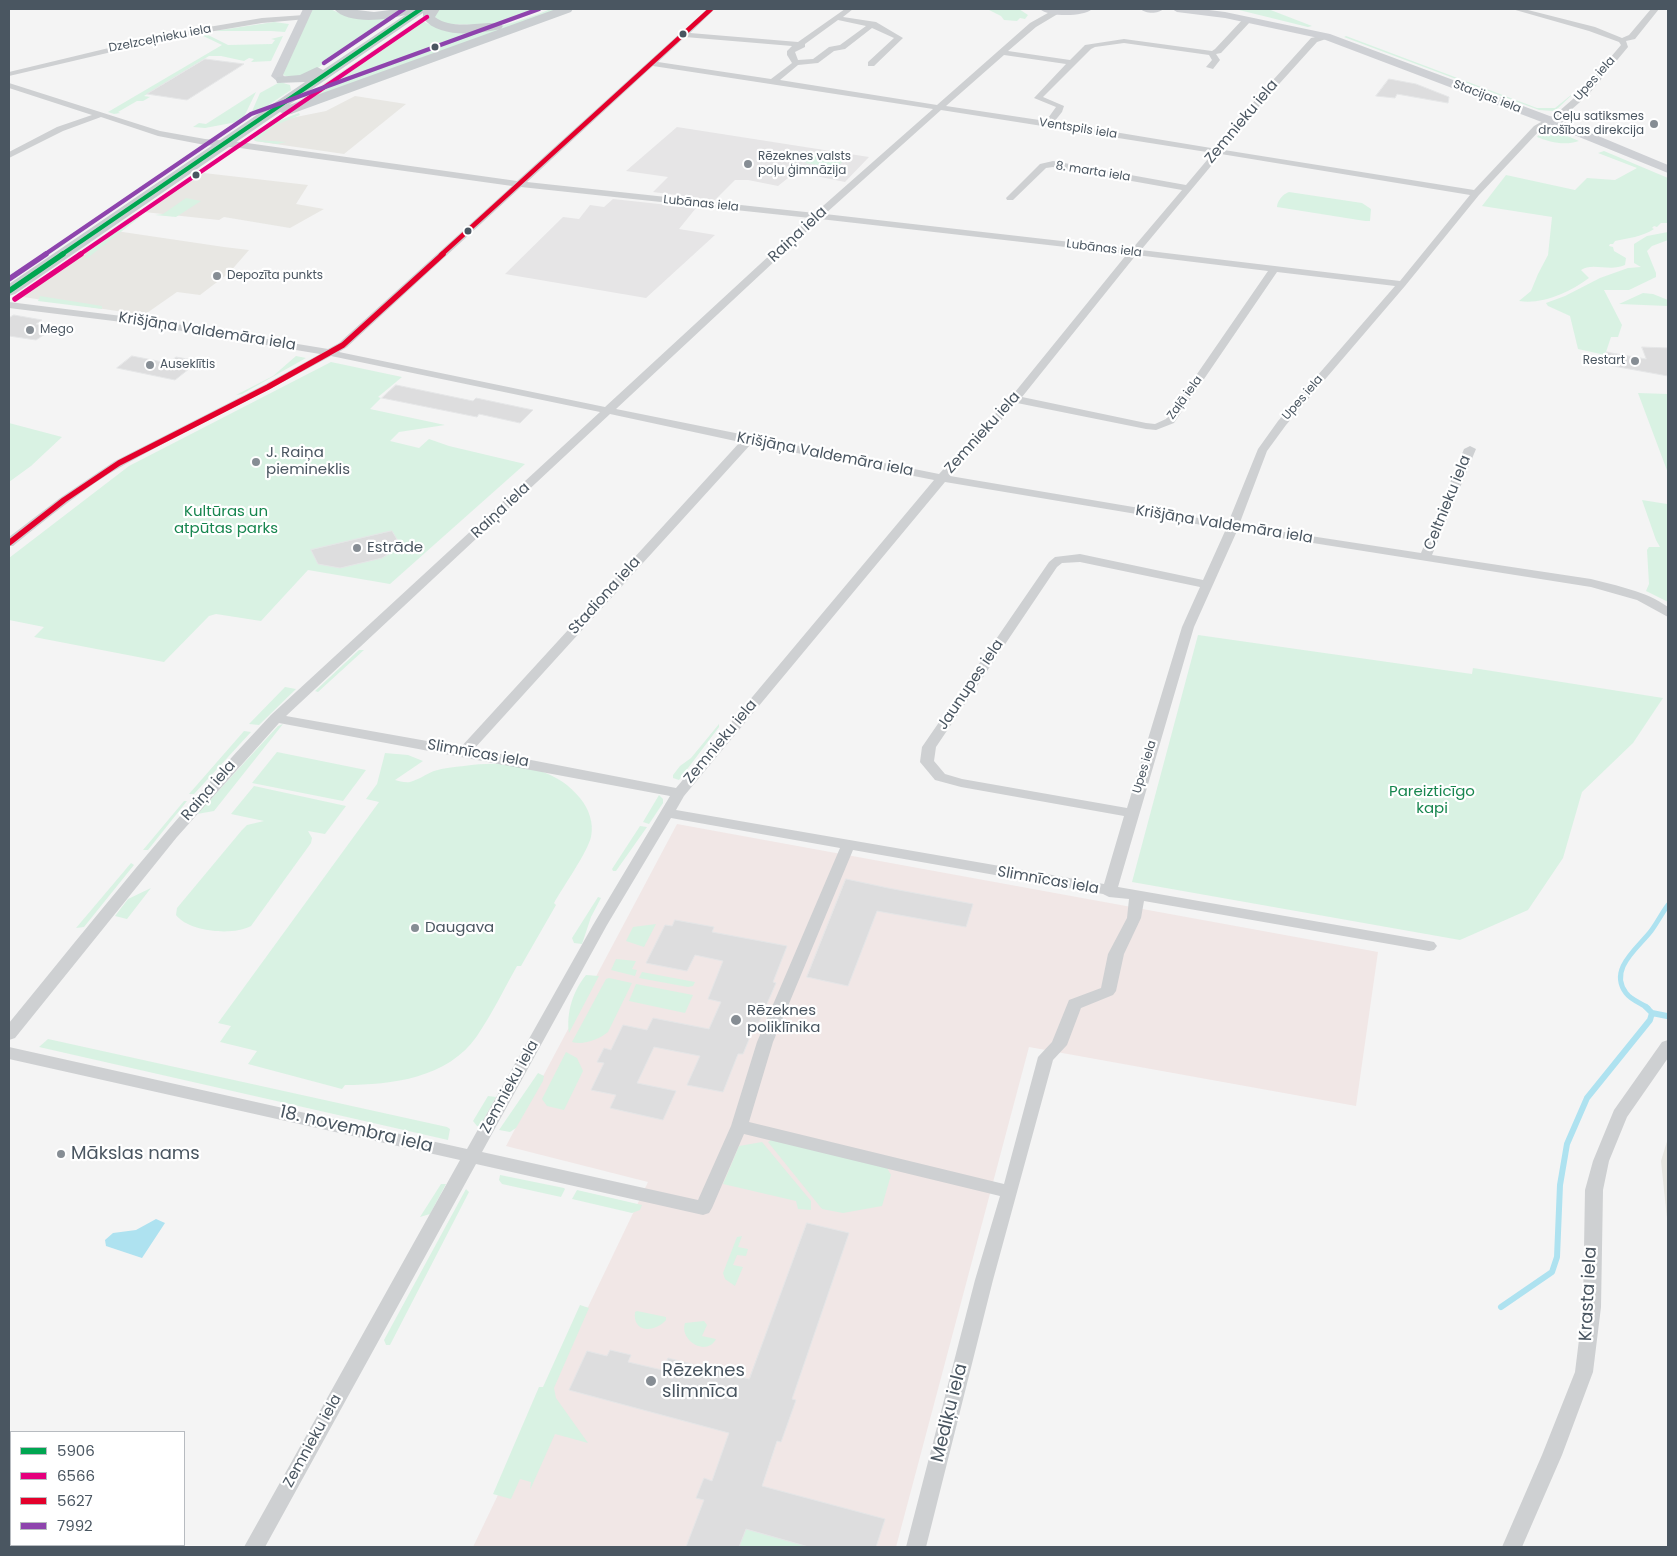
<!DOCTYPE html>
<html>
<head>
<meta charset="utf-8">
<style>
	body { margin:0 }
	#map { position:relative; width:1677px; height:1556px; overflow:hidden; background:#f4f4f4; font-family:Poppins,sans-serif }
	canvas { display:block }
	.frame { position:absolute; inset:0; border:10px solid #4a5661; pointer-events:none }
	.legend { position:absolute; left:10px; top:1431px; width:175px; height:115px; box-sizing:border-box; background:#fff; border:1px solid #b7bbc0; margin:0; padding:6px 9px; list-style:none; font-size:15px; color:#4a5661 }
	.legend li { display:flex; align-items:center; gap:10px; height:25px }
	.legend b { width:25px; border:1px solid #b7bbc0 }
</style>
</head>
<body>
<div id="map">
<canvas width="1677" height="1556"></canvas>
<div class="frame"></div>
<ul class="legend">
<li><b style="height:6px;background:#00a651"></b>5906</li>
<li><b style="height:6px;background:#e5007d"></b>6566</li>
<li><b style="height:6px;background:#e4002b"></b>5627</li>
<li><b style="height:6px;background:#8e44ad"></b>7992</li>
</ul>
</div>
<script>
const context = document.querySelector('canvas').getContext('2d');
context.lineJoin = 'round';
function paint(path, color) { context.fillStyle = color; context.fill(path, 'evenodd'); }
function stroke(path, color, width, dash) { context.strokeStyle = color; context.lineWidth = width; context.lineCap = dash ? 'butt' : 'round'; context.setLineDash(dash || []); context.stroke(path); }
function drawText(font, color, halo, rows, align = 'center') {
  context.font = font + ' Poppins,sans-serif'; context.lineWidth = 4.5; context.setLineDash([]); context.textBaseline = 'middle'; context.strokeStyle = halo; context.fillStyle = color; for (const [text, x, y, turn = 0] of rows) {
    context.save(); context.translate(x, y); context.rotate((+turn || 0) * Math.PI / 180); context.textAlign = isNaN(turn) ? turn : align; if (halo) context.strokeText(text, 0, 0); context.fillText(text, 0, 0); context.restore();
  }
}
const commercial = new Path2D(`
	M355 96 406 104 344 154 255 141 253 137 276 121 326 111Z
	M204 173 308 185 296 204 324 209 290 228 224 217 219 220 144 212Z
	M116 231 224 247 249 250 229 273 200 295 177 292 144 315 23 297Z`);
const education = new Path2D(`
	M677 127 869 157 845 182 806 174H793L778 186 748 180H735L715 200 653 192 668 177 626 171Z
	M613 199 696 208 679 229 715 235 646 298 505 274 563 217 579 219 590 205 604 207Z`);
const medical = new Path2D(`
	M677 824 1378 952 1356 1106 1029 1047 896 1547H473L648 1182 506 1146Z`);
const green = new Path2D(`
	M312 9H330L344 15 394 16C376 34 352 45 331 58 323 63 317 70 309 74 302 77 288 79 282 74Z
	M439 9H538L488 25 443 24 432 14Z
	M551 9H559L291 106 421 18 423 17 422 21C435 28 446 29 460 29 497 30 517 22 551 9Z
	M987 9H1019L1028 15 1025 19 1020 18 1017 21 1004 20 1001 16Z
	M1235 9H1268L1312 26 1308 27Z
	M274 22 289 24 285 32 271 31H214Z
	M197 33H204L228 45 272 44 275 40 271 39 283 36 271 61 251 62 254 59 249 58 244 61 221 56H209L144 96 150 97 143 101H137L118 112 120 113 114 114 108 112 222 45Z
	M1346 36 1537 108H1555L1576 91 1556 110 1553 111 1539 110 1344 37Z
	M280 82 290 85 291 90 249 118 260 93Z
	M256 92 242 121 205 128 193 127 199 123 206 124Z
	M299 113 300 115 276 125 264 134 259 140 286 142 277 144 255 141 253 137 273 123Z
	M1551 129 1579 141C1564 146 1550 142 1537 137L1543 130Z
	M1604 151 1668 178V223H1661L1657 227 1654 226 1652 228 1654 229C1642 237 1628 238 1615 241L1613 244H1610L1609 246 1613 247 1614 251 1626 258 1625 265C1610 272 1592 262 1581 270L1589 278C1570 292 1542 305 1519 301L1531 291 1538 274 1548 255 1552 217 1482 206 1506 175 1575 190 1587 178 1615 180 1637 168 1598 153Z
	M813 155 843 161 836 168 805 163Z
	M1289 192 1362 203 1371 209 1370 221H1365L1277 207C1277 201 1283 194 1289 192Z
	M186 198 201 201 176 217 155 215 163 214Z
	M134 214H137L21 294H19Z
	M136 217H140L85 260 89 251Z
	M1668 232V240L1652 246 1647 251 1656 273V277L1629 290H1604L1622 325 1618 337H1611L1605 355 1578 349 1570 316 1548 306 1546 303 1565 296 1600 278 1628 268 1641 267 1634 263V244L1647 236Z
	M71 236H73L66 243 9 282V278Z
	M1643 293 1653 294 1668 300V306L1619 304Z
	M40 296 102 306V309L38 301Z
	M296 356 306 358 242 394 236 395 273 376Z
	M331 362 402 377 378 397 381 398 370 409 445 425 399 432 390 441 419 448 429 439 449 446 525 464 390 584 308 570 261 621 216 614 209 616 164 662 34 637 44 627 9 620V558L129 466Z
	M1638 393 1668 394V473Z
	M9 423 62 437 31 466 9 482Z
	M1642 500 1667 504 1668 507V602L1646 591 1649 584 1647 550 1649 547H1660L1656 540Z
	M1198 635 1472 674 1473 668 1663 698 1633 743 1582 792 1563 858 1528 910 1460 940 1132 882Z
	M359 650H364L318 692 315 691Z
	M285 687 296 689 259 725 249 724Z
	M283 724 214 811 197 814 278 726Z
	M719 724V727L679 780 673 778V775L680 766 691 758Z
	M244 731 251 732 194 794H189Z
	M277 752 366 770 343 801 252 783Z
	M385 753 408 755 423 761 395 780C399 781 405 783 410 782 418 780 426 774 434 771 444 768 454 767 464 766 504 760 553 764 580 798 589 809 594 823 591 837 587 853 563 887 554 903L556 905 521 966H517C504 989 492 1014 477 1036 448 1078 392 1085 345 1085L342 1089 248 1064 257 1051 220 1042 231 1026 218 1023 379 802 366 799 377 784Z
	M254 786 346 806 325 834 308 831 312 838 311 843 251 926C233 936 189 932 176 915L177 908 242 830 247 825 264 821 231 814Z
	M659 795 663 799V803L649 824 643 822Z
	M184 801H187L148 850H143Z
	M640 826 647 827 616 871H613L612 869Z
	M131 863 134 865 84 927 76 928Z
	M151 888 127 919 115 916 128 899Z
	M598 897 601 898 591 917 582 944 574 943 572 938Z
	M656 924 644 947 626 941 633 927Z
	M616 959 636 961 632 969 637 970 635 976 611 970Z
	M642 972 695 982 693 986 688 987 639 978Z
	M586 975 599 976 569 1033C566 1013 573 991 586 975Z
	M609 978 632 983 608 1032C598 1040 584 1045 572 1042L606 979Z
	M636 984 693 995 685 1013 629 1001Z
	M48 1039 447 1127 450 1129 448 1140 39 1047Z
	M566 1052 577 1058 583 1071 564 1110 547 1106 542 1099Z
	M538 1073 544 1076 543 1081 516 1128 510 1132 499 1130Z
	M488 1096 496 1097 480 1126H477L473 1121Z
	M771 1140 886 1166 891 1175 882 1206 843 1213 822 1209 768 1142Z
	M762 1142 811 1201V1210L798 1209 796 1201 723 1184 739 1146Z
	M500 1175 564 1188 565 1189 561 1197 502 1184 499 1180Z
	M441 1184H446L430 1214 420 1217Z
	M466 1189 469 1192 390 1345H386L384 1340Z
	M577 1190 642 1205 640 1210 632 1213 572 1199Z
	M742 1236 738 1247 748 1249 746 1256 737 1255 733 1265 743 1267 735 1286 725 1279 723 1273 737 1237Z
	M580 1305 589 1308 554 1388 556 1398 588 1443 555 1434 530 1490 531 1482 520 1479 511 1499 493 1494 539 1387H543Z
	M637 1311 666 1317V1320C655 1333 632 1333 635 1312Z
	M704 1321 707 1325 702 1336 716 1339C707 1357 679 1341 685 1323Z
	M746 1529 809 1547H739Z`);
const sand = new Path2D(`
	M1668 1138V1228L1661 1161Z`);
const water = new Path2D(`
	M156 1219 165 1223 142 1258 106 1246 105 1240 113 1233 136 1230Z`);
const streamFar1 = new Path2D(`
	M1648 1008C1641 1003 1631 1000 1626 993 1608 969 1638 948 1651 931 1657 923 1662 913 1668 905`);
const stream = new Path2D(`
	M1646 1007 1652 1013 1667 1016
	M1501 1307 1552 1272 1557 1257 1560 1185 1567 1144 1587 1098 1650 1020 1652 1013`);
const building = new Path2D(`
	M205 59 244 64 187 100 147 94Z
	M1389 79 1416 84 1449 97 1448 103 1397 94 1395 98 1376 96Z
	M14 315 42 320 36 324 54 328 36 340 9 336V318Z
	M1642 347 1668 348V376L1602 364 1606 352 1646 359Z
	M132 356 168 363 176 357 199 361 175 380 117 368Z
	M396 385 473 401 476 398 533 410 520 423 479 414 477 417 382 398Z
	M392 531 398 541 392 552 382 558 340 568 318 564 311 550Z
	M846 879 888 888 973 904 966 927 877 911 848 986 807 977Z
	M675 920 714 927 712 932 787 946 773 982 776 983 759 1022H756L743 1054H738L723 1092 687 1085 700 1056 654 1047 637 1083 676 1091 663 1120 610 1108 616 1095 591 1090 604 1063 597 1062 604 1048 611 1050 623 1025 647 1030 653 1018 709 1029 721 1002 708 999 723 961 695 955 687 971 646 963 665 925 672 926Z
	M807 1223 849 1233 792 1399 796 1400 781 1442 777 1441 762 1486 885 1519 876 1547H809L746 1529 739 1547H686L704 1500 696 1498 704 1478 712 1481 729 1433 569 1390 587 1351 607 1356 610 1350 631 1355 628 1362 662 1370 668 1358 749 1379Z`);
const street = new Path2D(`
	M707 9H715L690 33 798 42 845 9H853L843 17 876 22 903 38 874 66H868V62L894 38 872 28 845 49 834 51 818 63 798 65 780 80 937 105 1030 23 1055 9H1066L1036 27 1008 51 1070 60 1085 45 1124 39 1212 51 1215 49 1244 18H1250V22L1221 53 1216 54 1220 60 1213 69 1206 67 1212 60 1209 55 1124 43 1095 47 1091 49 1043 97 1064 106 1062 112 1054 122 1217 149 1255 100 1311 38 1329 34V38L1317 42 1261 104 1224 150 1474 190 1534 126 1557 113 1582 91 1621 45 1619 42 1589 31 1512 9H1524L1595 27 1622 38 1629 35 1651 9H1659L1635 39 1626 41 1628 47 1588 95 1563 117 1540 130 1479 195 1405 286 1286 425 1267 451 1239 525 1421 553 1464 449 1470 446 1476 449 1432 555 1591 579C1617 586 1646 591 1668 607V617L1637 600 1591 587 1237 531 1194 627 1118 887 1429 941 1434 942 1437 946 1434 950 1429 951 1144 901 1141 918 1124 954 1116 991 1113 995 1081 1008 1067 1045 1053 1060 993 1280 926 1547H906L975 1280 1000 1196 744 1134 712 1208 709 1213 703 1215 476 1164 265 1547H244L460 1160 9 1059V1047L467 1149 593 925 670 796 279 723 177 837 15 1038 9 1040V1023C94 919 178 813 271 715L600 412 331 356C263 394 192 427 124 465 85 487 49 517 13 546H9V537L60 498 115 461 264 385 320 354 146 325 9 308V302L146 319 328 349 339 343 512 186 240 148 205 145 158 136 101 117 63 131 9 158V152L57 127 92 115 9 88V83L160 131 205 139 240 142 517 181 678 35V32H682ZM838 20 866 26 840 45 829 47 813 59 798 60 795 52 805 47V44ZM685 37 792 46 787 51V55L792 63 771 79 658 62ZM1004 55 1066 64 1034 98 1056 107 1046 121 946 106ZM653 66 933 109 815 213 527 182ZM941 110 1213 153 1186 185 1053 161 1040 164 1006 198 1007 200H1013L1046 168 1053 167 1182 190 1132 249 825 214ZM1221 154 1470 195 1400 281 1141 250ZM521 187 810 218 605 407 339 352 347 347ZM820 219 1127 254 1011 397 939 474 616 409ZM1136 255 1268 271 1166 419 1155 424 1146 423 1022 397ZM1277 272 1395 286 1278 421 1258 449 1228 523 950 476 1017 403 1146 429 1156 430 1174 423ZM610 414 740 442 461 747 286 716ZM751 444 934 480 676 788 474 749ZM945 482 1226 529 1203 580 1080 554 1055 557 1049 562 922 747 920 762 935 780 961 787 1124 816 1104 884 676 810 684 796ZM1080 562 1200 587 1182 627 1127 808 962 779 945 774 934 761 936 747 1057 567 1062 563ZM671 818 840 848 757 1042 731 1126 698 1200 482 1152 607 925ZM853 850 1103 894 1109 897 1129 899 1127 918 1108 954 1101 988 1069 1000 1052 1042 1038 1057 1004 1184 749 1122 773 1042Z
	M304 15 308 17 307 19 262 23 167 39 9 76V72L167 34 262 18Z
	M1668 1040V1058L1627 1117 1609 1161 1603 1190 1601 1307 1593 1372 1562 1455 1522 1547H1502L1542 1455 1575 1372 1583 1307 1585 1190 1593 1161 1614 1110 1662 1042Z`);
const secondary = new Path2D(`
	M303 9H313L283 75 288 80 286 82H278L271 76Z
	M1040 9H1092C1084 17 1048 17 1040 9Z
	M1141 9H1163C1159 14 1145 14 1141 9Z
	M1172 9H1201L1225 12 1330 34 1555 118 1668 165V173L1547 124 1323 39 1225 18 1177 12Z`);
const primary = new Path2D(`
	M334 9H349L374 12 398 9H440L435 17C455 33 495 17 503 26L501 29C478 34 439 39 423 18V13L289 105 556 9H573L571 12 291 114 286 115 280 112 15 294 9 296V284L305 82 277 83 276 80 277 77 300 75 317 67 323 70 405 15C386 20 348 25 334 9Z`);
const bus1Far1 = new Path2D(`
	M61 255 421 9`);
const bus1 = new Path2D(`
	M9 291 63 254`);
const bus2Far1 = new Path2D(`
	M79 255 427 17`);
const bus2 = new Path2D(`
	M15 299 81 254`);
const bus3Far1 = new Path2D(`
	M441 255 711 9`);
const bus3 = new Path2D(`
	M9 543 64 500 119 463 268 387 343 345 443 254`);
const bus4Far1 = new Path2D(`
	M324 63 404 9
	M44 255 251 114 539 9`);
const bus4 = new Path2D(`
	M9 279 46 254`);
const markers = [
	[683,34,4.5,"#4a5661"],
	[435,47,4.5,"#4a5661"],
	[1654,124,5,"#868d94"],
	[748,164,5,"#868d94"],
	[196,175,4.5,"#4a5661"],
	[468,231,4.5,"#4a5661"],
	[217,276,5,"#868d94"],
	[30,330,5,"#868d94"],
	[1635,361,5,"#868d94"],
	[150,365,5,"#868d94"],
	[256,462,5,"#868d94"],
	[357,548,5,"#868d94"],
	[415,928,5,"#868d94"],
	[736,1020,6,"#868d94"],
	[61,1154,5,"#868d94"],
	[651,1381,6,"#868d94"]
];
const farStreetnames = [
	["Dzelzceļnieku iela",160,39,-11],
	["Upes iela",1595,79,-48],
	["Stacijas iela",1487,97,21],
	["Ventspils iela",1078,129,9],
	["8. marta iela",1093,172,9],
	["Lubānas iela",701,204,6],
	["Lubānas iela",1104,249,7],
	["Zaļā iela",1185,398,-54],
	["Upes iela",1303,398,-49],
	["Upes iela",1145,767,-73]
];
const farPoinames = [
	["Ceļu satiksmes",1644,117,"right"],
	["drošības direkcija",1644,131,"right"],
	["Rēzeknes valsts",758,157],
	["poļu ģimnāzija",758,171],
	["Depozīta punkts",227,276],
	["Mego",40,330],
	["Restart",1625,361,"right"],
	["Auseklītis",160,365]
];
const streetNames = [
	["Zemnieku iela",1242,122,-50],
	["Raiņa iela",798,235,-43],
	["Krišjāņa Valdemāra iela",207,332,9],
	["Zemnieku iela",983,433,-48],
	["Krišjāņa Valdemāra iela",825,455,11],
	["Celtnieku iela",1448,503,-68],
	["Raiņa iela",501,511,-43],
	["Krišjāņa Valdemāra iela",1224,525,9],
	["Stadiona iela",605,596,-48],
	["Jaunupes iela",971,685,-56],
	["Zemnieku iela",721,742,-50],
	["Slimnīcas iela",478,754,10],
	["Raiņa iela",209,791,-49],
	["Slimnīcas iela",1048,881,10],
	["Zemnieku iela",510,1087,-61],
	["Zemnieku iela",313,1441,-61]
];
const poiNames = [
	["J. Raiņa",266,453],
	["piemineklis",266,470],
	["Estrāde",367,548],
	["Daugava",425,928],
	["Rēzeknes",747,1011],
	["poliklīnika",747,1028]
];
const parkNames = [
	["Kultūras un",226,512],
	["atpūtas parks",226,529],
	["Pareizticīgo",1432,792],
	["kapi",1432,809]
];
const nearStreetnames = [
	["18. novembra iela",356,1130,13],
	["Krasta iela",1589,1294,-87],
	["Mediķu iela",950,1413,-76]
];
const nearPoinames = [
	["Mākslas nams",71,1154],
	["Rēzeknes",662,1371],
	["slimnīca",662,1392]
];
paint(commercial, '#e8e7e3');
paint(education, '#e6e5e6');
paint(medical, '#f1e7e6');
paint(green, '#d9f2e3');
paint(sand, '#e7e6e1');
paint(water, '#aee2f0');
stroke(streamFar1, '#aee2f0', 5);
stroke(stream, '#aee2f0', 6);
paint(building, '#ddddde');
stroke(building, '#e5e6e7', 1);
paint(street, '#ced0d2');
paint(secondary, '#ced0d4');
paint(primary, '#caced1');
stroke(bus1Far1, '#00a651', 4.5);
stroke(bus1, '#00a651', 5.5);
stroke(bus2Far1, '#e5007d', 4.5);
stroke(bus2, '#e5007d', 5.5);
stroke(bus3Far1, '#e4002b', 4.5);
stroke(bus3, '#e4002b', 5.5);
stroke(bus4Far1, '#8e44ad', 4.5);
stroke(bus4, '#8e44ad', 5.5);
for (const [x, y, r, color] of markers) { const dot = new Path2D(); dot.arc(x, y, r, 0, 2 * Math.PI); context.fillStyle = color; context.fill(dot); stroke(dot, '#fff', 2); }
drawText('12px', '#4a5661', '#fff', farStreetnames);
drawText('12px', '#4a5661', '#fff', farPoinames, 'left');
drawText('15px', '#4a5661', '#fff', streetNames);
drawText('15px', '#4a5661', '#fff', poiNames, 'left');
drawText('15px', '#17864f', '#fff', parkNames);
drawText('18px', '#4a5661', '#fff', nearStreetnames);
drawText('18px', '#4a5661', '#fff', nearPoinames, 'left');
</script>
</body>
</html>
